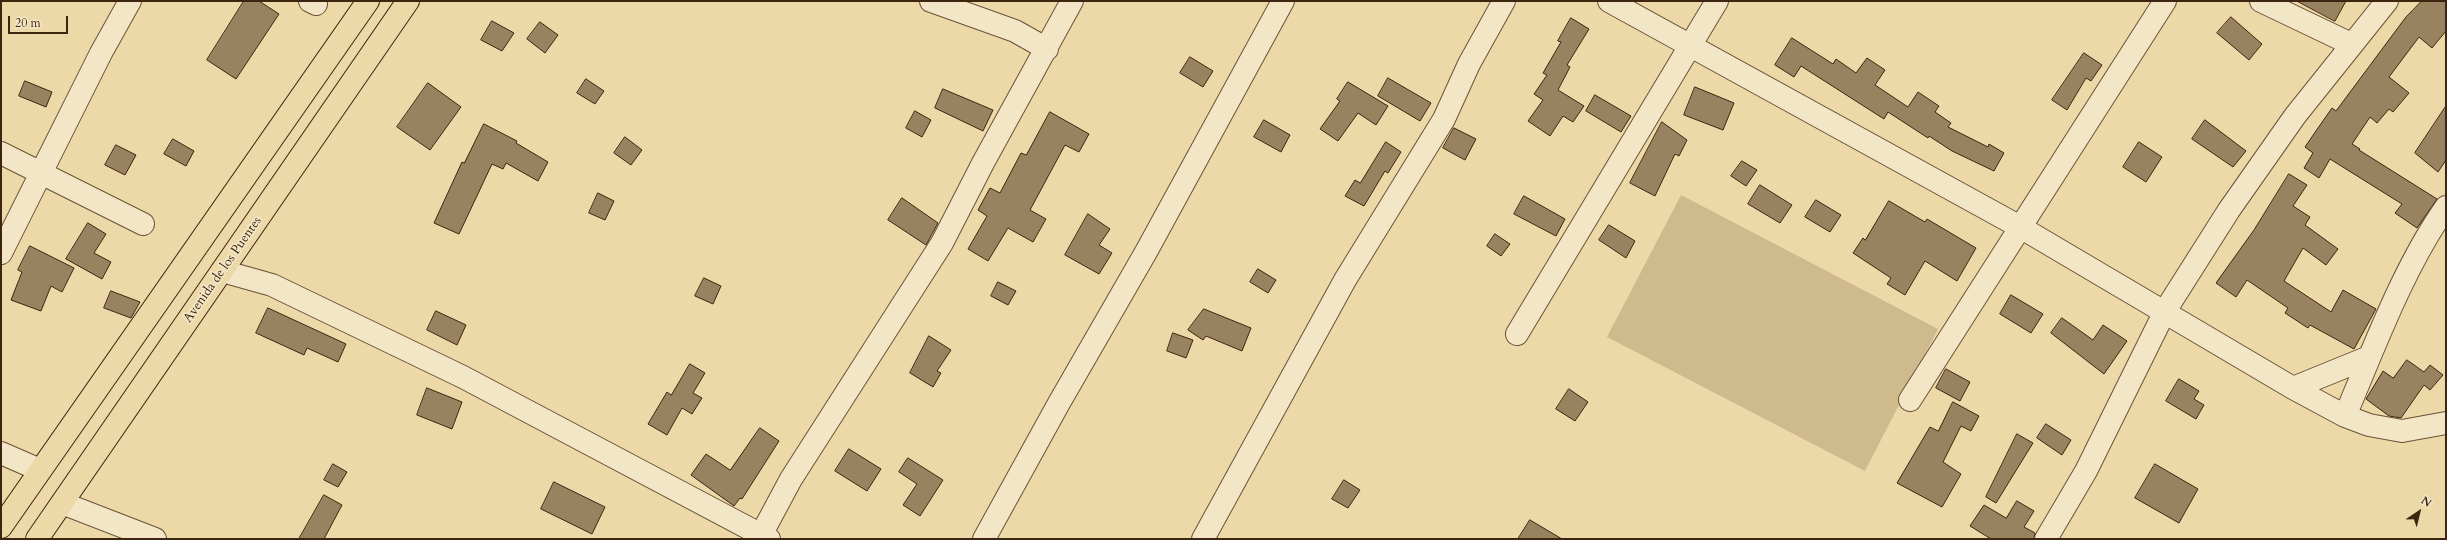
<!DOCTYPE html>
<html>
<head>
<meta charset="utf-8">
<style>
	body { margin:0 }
	#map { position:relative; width:2447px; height:540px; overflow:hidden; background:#edd8a8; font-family:Cardo,serif }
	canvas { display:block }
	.frame { position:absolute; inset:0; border:2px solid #3d2510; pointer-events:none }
	.north { position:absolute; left:2399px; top:492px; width:40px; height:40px; -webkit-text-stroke:3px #f3e6c6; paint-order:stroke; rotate:35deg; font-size:11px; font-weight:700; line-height:16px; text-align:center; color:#3d2510 }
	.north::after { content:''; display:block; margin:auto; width:14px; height:18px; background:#3d2510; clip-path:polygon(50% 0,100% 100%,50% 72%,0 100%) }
	.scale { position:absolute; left:8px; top:16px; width:60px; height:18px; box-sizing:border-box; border:2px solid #3d2510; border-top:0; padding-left:5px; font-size:12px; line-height:14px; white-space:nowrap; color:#3d2510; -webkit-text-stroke:3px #f3e6c6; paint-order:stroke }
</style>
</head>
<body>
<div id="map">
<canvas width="2447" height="540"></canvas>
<div class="frame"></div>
<div class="north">N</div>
<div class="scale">20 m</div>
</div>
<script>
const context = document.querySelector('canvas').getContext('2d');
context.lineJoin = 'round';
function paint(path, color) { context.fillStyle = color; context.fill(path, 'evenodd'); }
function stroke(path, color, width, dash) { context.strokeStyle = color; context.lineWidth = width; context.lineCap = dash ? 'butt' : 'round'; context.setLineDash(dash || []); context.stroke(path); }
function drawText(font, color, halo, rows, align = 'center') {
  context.font = font + ' Cardo,serif'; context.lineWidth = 3.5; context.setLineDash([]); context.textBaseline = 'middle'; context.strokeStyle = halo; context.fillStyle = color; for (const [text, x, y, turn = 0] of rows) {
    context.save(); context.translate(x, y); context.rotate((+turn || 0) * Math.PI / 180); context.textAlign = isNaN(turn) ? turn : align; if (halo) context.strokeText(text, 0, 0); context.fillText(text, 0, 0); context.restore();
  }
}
const green = new Path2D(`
	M1681 195 1938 329 1865 471 1607 337Z`);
const building = new Path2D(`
	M244 1H259L279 14 236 79 207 60Z
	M2297 1H2346L2335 21Z
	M2422 1H2446V31L2432 48 2419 37 2389 77 2409 93 2393 112 2389 109 2377 123 2370 117 2352 144 2360 149 2359 150 2437 199 2417 228 2395 213 2402 204 2330 159 2319 178 2304 168 2313 153 2305 147 2318 128 2332 108 2336 111 2406 17Z
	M2231 17 2262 44 2249 60 2217 33Z
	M1571 18 1589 29 1567 65 1570 67 1558 90 1584 106 1573 122 1563 116 1550 136 1528 121 1543 100 1534 94 1547 75 1543 73 1561 42 1558 41Z
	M492 21 514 33 502 51 481 40Z
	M540 22 558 35 545 53 527 39Z
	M1792 38 1833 64 1836 59 1856 73 1867 58 1885 70 1875 85 1908 107 1918 92 1939 106 1935 112 1951 123 1948 127 1988 147 1989 144 2004 153 1994 171 1952 151 1929 136 1928 138 1888 112 1884 119 1801 66 1794 77 1775 65Z
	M2084 53 2102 65 2091 81 2086 78 2067 110 2052 100Z
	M1190 57 1213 71 1203 87 1180 73Z
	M1388 78 1431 103 1420 121 1378 96Z
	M586 79 604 91 595 104 577 93Z
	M25 81 52 92 46 107 19 96Z
	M1348 82 1388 106 1376 125 1358 113 1338 141 1320 129 1340 101 1337 99Z
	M428 83 461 107 430 150 397 127Z
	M1695 87 1734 103 1723 130 1684 115Z
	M943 89 993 110 983 131 935 108Z
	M1595 95 1631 116 1621 132 1586 111Z
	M2446 106V160L2438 172 2415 153Z
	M915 111 931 120 922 137 906 128Z
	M1050 112 1089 134 1079 152 1065 145 1030 210 1046 219 1033 242 1008 228 988 261 968 249 987 216 978 210 990 188 1000 193 1021 153 1026 155Z
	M1264 120 1290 135 1281 152 1254 137Z
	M2205 120 2246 151 2233 167 2192 139Z
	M1662 122 1687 140 1679 156 1675 154 1655 196 1630 183Z
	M484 124 517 141 516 143 548 162 538 181 506 163 503 169 492 164 459 234 434 223 462 162 464 163Z
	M1454 128 1476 139 1465 160 1443 148Z
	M625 137 642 150 631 165 614 153Z
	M173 139 194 151 186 166 164 154Z
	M1386 142 1401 152 1388 173 1385 171 1364 206 1345 196 1355 180 1360 183Z
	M2139 142 2162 157 2146 182 2123 167Z
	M116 145 136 155 125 175 105 165Z
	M1742 161 1757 170 1746 186 1731 176Z
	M2289 174 2307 185 2293 206 2310 217 2305 225 2338 249 2326 265 2303 248 2284 281 2331 312 2343 290 2376 309 2354 349 2310 325 2308 328 2285 313 2288 308 2247 280 2236 297 2216 283 2254 230Z
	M1760 185 1792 205 1780 223 1748 204Z
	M598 193 614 201 605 220 589 213Z
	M1524 196 1565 219 1556 236 1514 214Z
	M902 198 938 223 926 245 888 220Z
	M1816 200 1841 215 1830 232 1805 217Z
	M1889 201 1925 222 1927 219 1976 248 1957 281 1925 261 1905 295 1887 284 1891 278 1853 253 1863 238 1865 240Z
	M1088 214 1110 229 1099 245 1112 253 1099 274 1065 255Z
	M88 223 106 234 94 253 111 262 102 279 66 259Z
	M1609 225 1635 241 1626 258 1599 240Z
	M1495 234 1510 244 1501 256 1487 246Z
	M30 246 74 268 62 292 51 286 41 311 11 300 22 272 18 270Z
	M1258 269 1276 280 1268 293 1250 282Z
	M704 278 721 286 713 304 695 296Z
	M998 282 1016 291 1008 305 991 296Z
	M111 291 140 302 131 318 104 308Z
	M2011 295 2043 314 2031 333 2000 314Z
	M268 308 346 344 338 362 307 348 304 355 256 333Z
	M1204 309 1251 328 1242 351 1206 336 1203 340 1188 330Z
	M436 311 466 325 457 345 427 330Z
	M2062 318 2093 340 2103 325 2127 341 2104 374 2051 333Z
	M1173 333 1193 340 1186 358 1167 351Z
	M929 336 951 350 937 371 941 373 933 387 910 373Z
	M2407 360 2424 372 2430 365 2443 375 2430 390 2424 385 2401 418 2389 416 2366 399 2383 371 2393 378Z
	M690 364 705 373 693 393 702 398 692 414 682 408 667 435 648 424 667 392 671 395Z
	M1946 369 1970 382 1960 401 1936 388Z
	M2179 379 2199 391 2194 399 2204 405 2196 419 2166 401Z
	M427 388 462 402 452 429 417 415Z
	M1569 389 1588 402 1575 421 1556 409Z
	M1953 402 1979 416 1971 431 1961 426 1943 462 1961 474 1942 507 1897 483 1930 427 1938 431Z
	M2046 424 2071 440 2062 455 2037 438Z
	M760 428 779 441 742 499 740 498 734 506 691 475 706 454 730 470Z
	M2017 434 2033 443 1996 503 1986 497Z
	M849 449 881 469 867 491 835 471Z
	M908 458 943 480 920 516 903 505 917 484 899 472Z
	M333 464 347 472 338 487 324 480Z
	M2155 464 2198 489 2179 523 2135 498Z
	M1344 480 1360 490 1348 508 1332 499Z
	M554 482 605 507 592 534 541 509Z
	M324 495 342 505 324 539H299Z
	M2017 501 2034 511 2024 527 2035 533 2034 539H1991L1970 526 1984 505 2006 518Z
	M1530 520 1562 539H1518Z`);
const minor = new Path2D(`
	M310 1 316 4
	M931 1 1015 31 1047 49
	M1609 1 2020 227 2293 388 2345 416 2369 425 2402 431 2446 423
	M2261 1 2351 44
	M1 153 143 224
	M1 253 101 53 130 1
	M222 271 272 285 463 377 769 539
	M1517 334 1717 1
	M2293 388 2369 357
	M1910 400 2165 1
	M2345 416C2374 348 2403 268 2446 207
	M1 453 40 470
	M62 503 155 539
	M761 535 791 479 942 243 983 163 1072 1
	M984 539 1059 403 1146 252 1283 1
	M1203 539 1345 280 1444 119 1469 64 1504 1
	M2046 539 2086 471 2165 311 2229 210 2295 116 2387 1`);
const major = new Path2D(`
	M1 527 368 1
	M37 539 408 1`);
const streetNames = [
	["Avenida de los Puentes",223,270,-55]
];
paint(green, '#cfba8e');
paint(building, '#99825f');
stroke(building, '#3d2510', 1);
stroke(minor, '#695236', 24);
stroke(major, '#3d2510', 24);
stroke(minor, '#f3e6c6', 22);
stroke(major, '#edd8a8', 22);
drawText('13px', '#3d2510', '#f3e6c6', streetNames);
</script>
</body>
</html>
